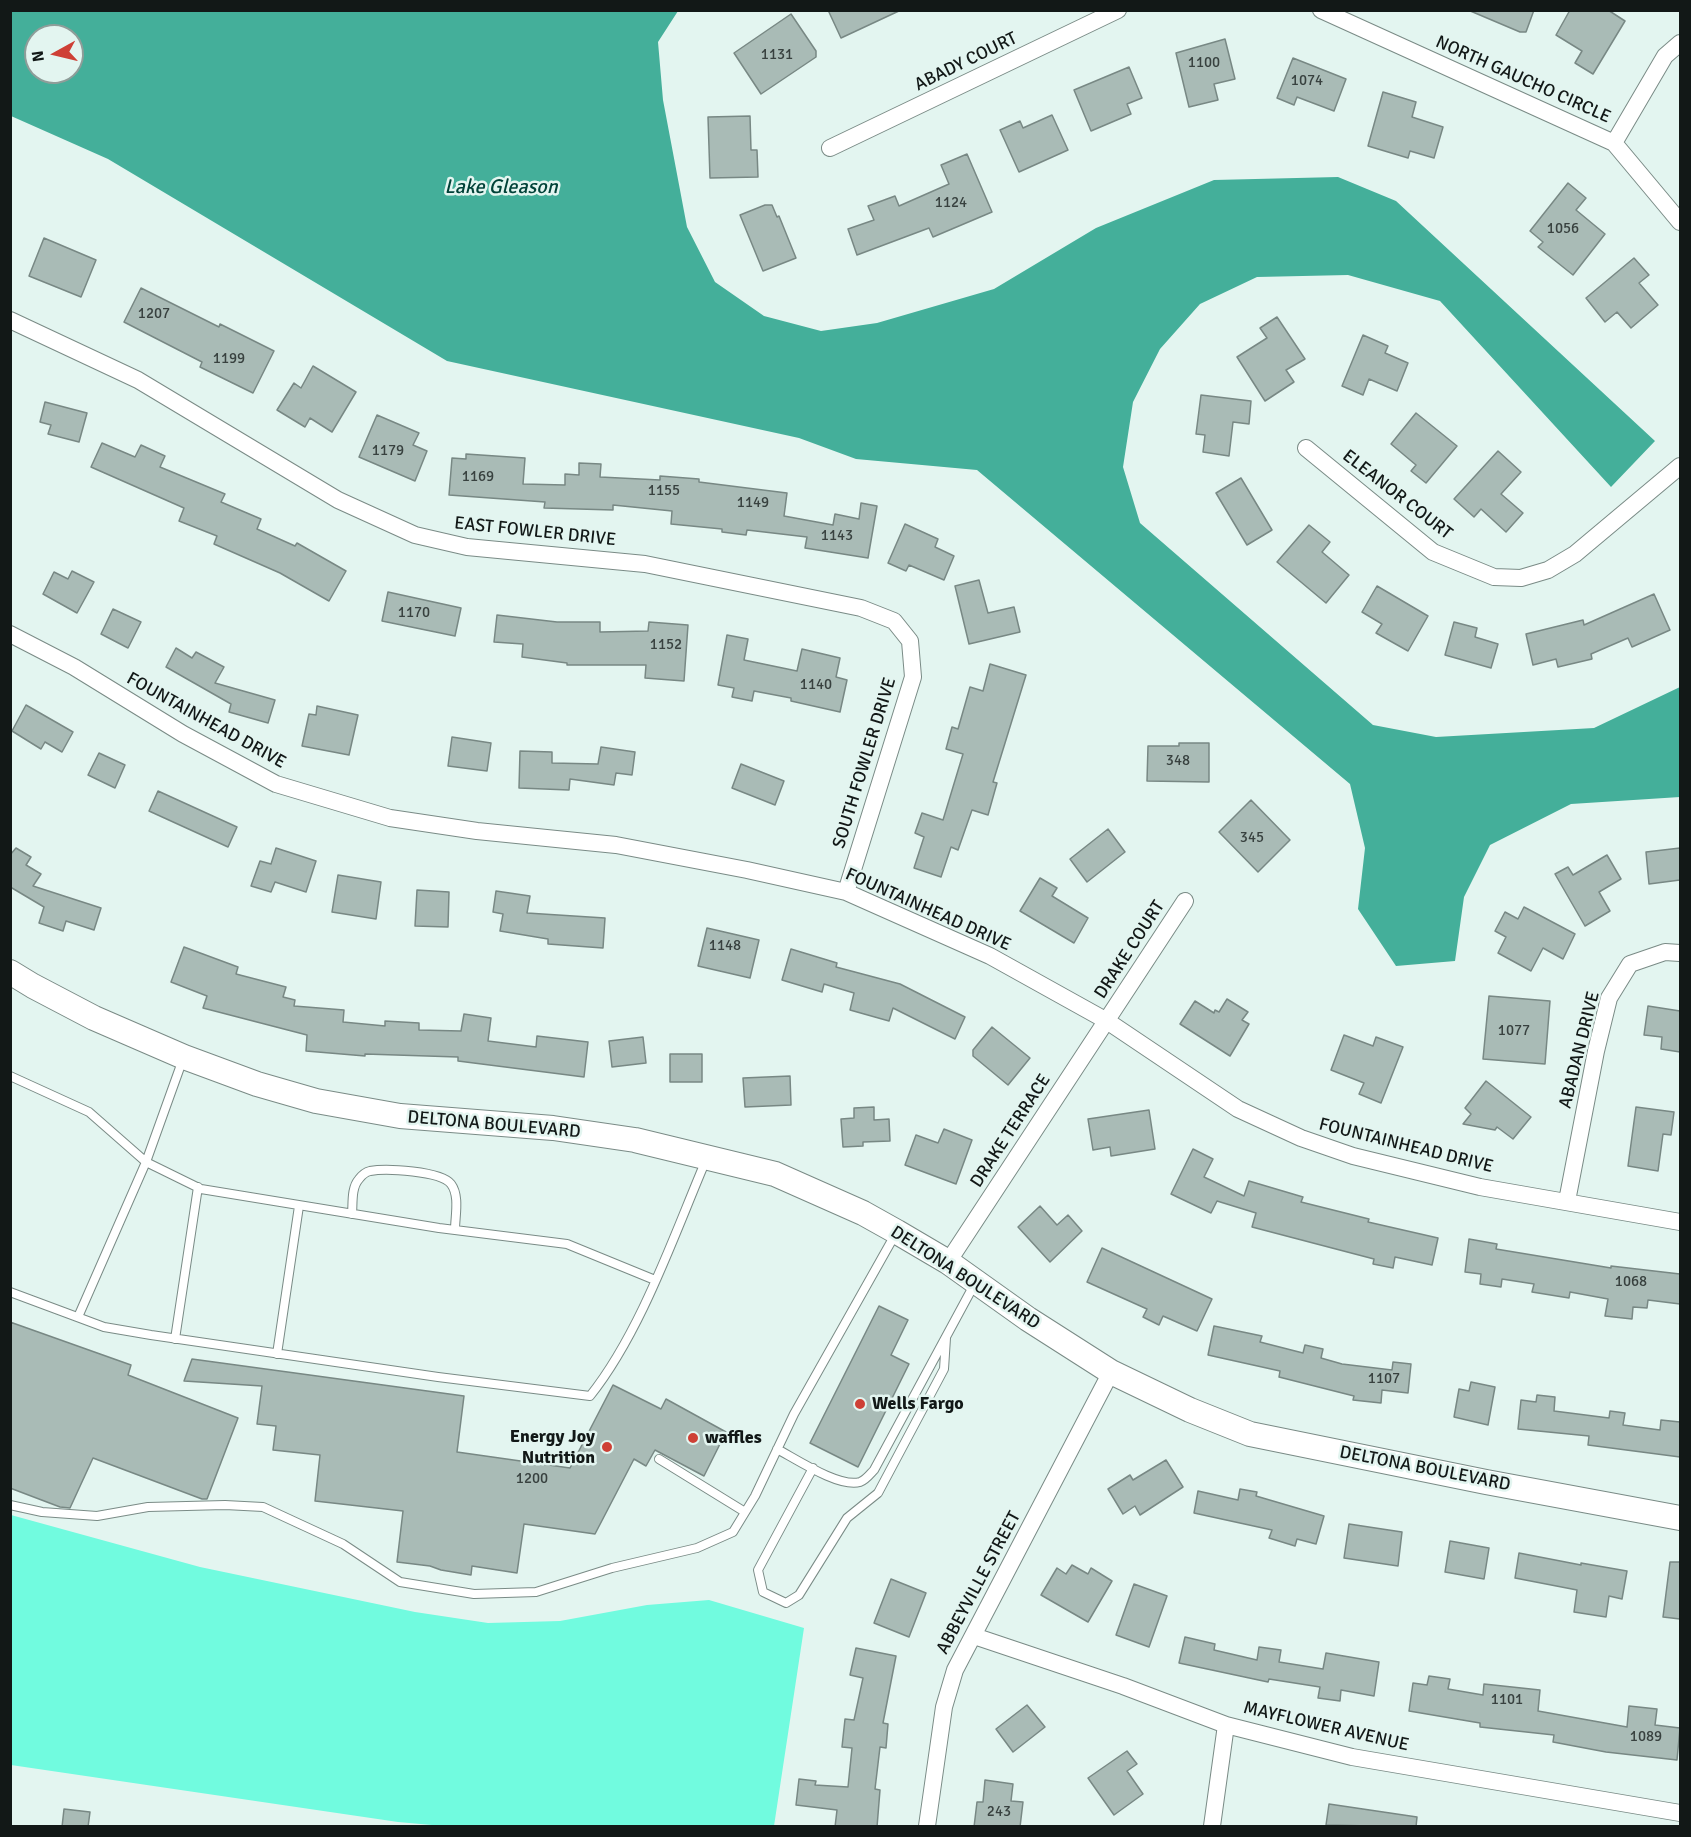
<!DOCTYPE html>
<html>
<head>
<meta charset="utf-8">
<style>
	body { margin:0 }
	#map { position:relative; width:1691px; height:1837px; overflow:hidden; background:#e3f5f0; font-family:Signika,sans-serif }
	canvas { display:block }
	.frame { position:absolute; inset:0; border:12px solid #121817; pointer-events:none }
	.north { position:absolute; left:24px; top:24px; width:60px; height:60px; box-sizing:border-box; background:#e3f5f0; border:2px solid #8f9d99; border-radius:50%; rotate:262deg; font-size:16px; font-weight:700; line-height:24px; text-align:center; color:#121817 }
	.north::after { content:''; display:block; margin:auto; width:21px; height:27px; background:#ce4036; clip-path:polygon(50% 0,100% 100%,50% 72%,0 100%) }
</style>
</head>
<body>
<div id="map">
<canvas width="1691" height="1837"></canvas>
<div class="frame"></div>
<div class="north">N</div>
</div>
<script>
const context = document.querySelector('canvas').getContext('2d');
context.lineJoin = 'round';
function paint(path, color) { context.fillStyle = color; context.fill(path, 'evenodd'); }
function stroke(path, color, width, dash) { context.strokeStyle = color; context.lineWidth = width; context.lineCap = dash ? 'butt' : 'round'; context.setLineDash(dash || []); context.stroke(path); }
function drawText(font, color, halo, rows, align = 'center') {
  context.font = font + ' Signika,sans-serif'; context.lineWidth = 5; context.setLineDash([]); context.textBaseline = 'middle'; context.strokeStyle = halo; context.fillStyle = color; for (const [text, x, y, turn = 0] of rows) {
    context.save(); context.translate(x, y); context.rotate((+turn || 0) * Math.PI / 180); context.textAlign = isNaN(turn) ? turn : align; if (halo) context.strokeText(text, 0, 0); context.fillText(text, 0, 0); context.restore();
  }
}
const green = new Path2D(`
	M11 1515 200 1567 415 1612 488 1623 560 1621 647 1605 709 1600 804 1628 774 1826H443L398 1822 11 1765Z`);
const water = new Path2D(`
	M11 10 678 11 658 42 663 100 687 227 715 282 764 316 821 331 877 323 994 289 1096 228 1214 180 1338 177 1396 201 1655 441 1611 487 1440 301 1348 275 1257 277 1200 304 1160 349 1133 402 1123 467 1140 523 1373 725 1436 737 1594 728 1680 687V797L1571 804 1490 845 1464 897 1455 961 1396 966 1358 909 1365 848 1350 784 977 470 856 459 799 438 447 361 108 159 11 116ZM36 36H72V72H36Z`);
const building = new Path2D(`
	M828 10H901L841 38Z
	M1468 10H1534L1526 32H1520Z
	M1570 10H1608L1625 21 1593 74 1575 63 1582 51 1556 35Z
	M791 14 816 51V57L761 94 734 53Z
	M1225 39 1235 79 1214 84 1218 100 1189 107 1176 53Z
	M1293 58 1346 79 1334 111 1297 97 1294 105 1277 98Z
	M1129 67 1142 98 1127 104 1131 114 1091 131 1074 90Z
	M1383 92 1416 102 1412 117 1443 127 1434 158 1410 151 1408 158 1368 146Z
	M1052 115 1068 150 1019 172 1000 130 1020 121 1023 128Z
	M750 116 751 150H757L758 177 710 178 708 117Z
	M967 154 992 212 933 237 929 228 857 255 848 229 874 220 868 206 895 196 899 206 949 184 941 165Z
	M1568 183 1586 198 1576 210 1605 234 1573 275 1538 247 1543 242 1530 231Z
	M765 205H772L777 217 779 216 796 258 763 271 740 215Z
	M44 238 96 260 81 297 29 276Z
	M1634 258 1649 275 1639 283 1658 305 1631 328 1617 312 1605 322 1586 298Z
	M141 288 219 327 220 324 274 351 253 393 200 367 202 362 124 322Z
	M1277 317 1305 359 1286 370 1294 382 1265 401 1237 357 1267 338 1260 328Z
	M1363 335 1388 346 1385 353 1408 363 1397 391 1369 379 1363 395 1342 386Z
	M313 366 356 392 332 432 310 418 305 427 277 410 294 383 301 388Z
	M1201 395 1251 401 1249 424 1233 422 1229 456 1203 452 1205 435 1196 434Z
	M45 402 87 413 79 442 48 434 51 425 40 422Z
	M1416 413 1457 446 1426 483 1411 471 1416 465 1391 444Z
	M377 415 419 433 413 445 427 451 415 481 359 457Z
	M102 443 135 457 141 445 165 456 160 467 225 494 221 502 261 519 257 529 295 546 297 543 346 571 329 601 280 573 214 544 217 536 179 521 184 508 91 467Z
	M1498 451 1521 472 1501 494 1523 513 1506 532 1481 509 1474 517 1454 499Z
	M466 454 525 458 523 484 565 485V474L579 475V463L601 464 600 477 660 480V476L699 479V482L787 493 784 516 833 525 835 514 859 519 861 503 877 506 868 558 805 548 807 537 747 530 746 535 722 532V529L671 524 672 511 613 505V510L544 508 545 502 449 495 452 458 466 459Z
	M1241 478 1272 530 1247 545 1216 493Z
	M905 524 938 539 935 547 954 556 944 580 909 565 906 571 888 563Z
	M1309 525 1330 542 1322 552 1349 575 1326 603 1277 562Z
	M72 571 94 582 77 613 43 594 54 572 68 579Z
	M979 580 988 613 1014 607 1020 632 969 644 955 586Z
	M1377 586 1428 616 1408 651 1376 633 1382 624 1362 612Z
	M388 592 461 608 455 636 382 621Z
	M1654 594 1670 630 1632 647 1628 638 1591 654 1592 659 1558 667 1556 659 1533 665 1526 634 1583 620 1584 625Z
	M113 609 141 622 128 648 101 634Z
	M497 615 557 622H600V632L648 631 649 622 688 625 684 681 645 678 646 665H567V663L522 657 523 644 494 642Z
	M1454 622 1477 628 1475 637 1498 644 1491 668 1445 655Z
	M727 635 748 639 744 660 797 671 802 649 840 658 836 677 847 680 840 712 791 701V698L754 691 752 701 732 697 734 688 718 685Z
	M176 648 192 658 196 652 224 667 215 683 275 700 268 723 229 712 231 704 166 667Z
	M990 664 1026 675 993 782 997 783 988 815 972 810 958 850 951 847 941 877 914 868 924 837 915 833 922 813 943 820 963 754 946 749 952 727 958 729 970 687 983 691Z
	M26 705 73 732 62 752 45 742 41 749 12 731Z
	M317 706 358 715 349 755 302 746 309 714 316 715Z
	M452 737 491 743 487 771 448 766Z
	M1179 743H1209V782L1147 781 1148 746H1179Z
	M601 747 635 752 632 775 616 773 614 785 570 779 569 790 519 788 520 751 552 752V763L598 764Z
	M99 753 125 765 115 788 88 775Z
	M741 764 784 781 775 805 732 788Z
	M158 791 237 827 228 847 149 811Z
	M1251 800 1290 840 1258 872 1219 832Z
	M1108 829 1125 852 1087 882 1070 859Z
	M16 848 31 857 26 865 41 874 33 886 101 908 94 930 66 921 63 931 39 923 44 907 12 888 10 889V855Z
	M276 848 316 861 306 892 275 882 271 892 251 886 260 861 271 864Z
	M1680 848V880L1649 884 1646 852Z
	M1607 855 1621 879 1599 892 1610 911 1585 926 1555 874 1568 867 1573 875Z
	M338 875 381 882 376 919 332 912Z
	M1040 878 1057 888 1052 896 1088 918 1074 943 1020 911Z
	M417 890 449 892 448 927 415 926Z
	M496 891 530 896 527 913 605 918 603 948 548 944V939L500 931 503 914 493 912Z
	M1524 907 1575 934 1563 959 1543 948 1531 971 1498 953 1506 937 1495 931 1505 912 1518 919Z
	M707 928 759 940 750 978 698 966Z
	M184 947 238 967 236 974 286 987 283 997 295 1000 294 1006 344 1010 343 1022 385 1026V1021L419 1023V1030L461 1031 464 1014 491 1018 488 1041 536 1047 537 1036 588 1042 584 1077 458 1061V1057L365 1054V1056L306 1051 307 1035 203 1008 207 996 171 982Z
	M791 949 837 963 836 967 900 984 965 1017 955 1039 893 1008 889 1021 850 1010 854 993 824 984 822 992 782 980Z
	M1489 996 1550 1001 1545 1064 1483 1059Z
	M1227 999 1248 1012 1242 1020 1249 1024 1230 1056 1180 1024 1195 1001 1214 1013 1215 1010 1219 1012Z
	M1648 1006 1680 1011V1052L1661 1049 1662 1037 1644 1035Z
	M992 1027 1030 1058 1008 1085 973 1056V1050Z
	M1344 1035 1373 1046 1376 1037 1403 1047 1381 1103 1359 1094 1364 1083 1331 1070Z
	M643 1037 646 1063 612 1067 609 1041Z
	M670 1054H702V1082H670Z
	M790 1076 791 1105 745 1107 743 1078Z
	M1486 1081 1531 1117 1513 1139 1497 1127 1495 1130 1463 1124 1471 1114 1465 1108Z
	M874 1107V1120L889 1119 890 1141 863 1142V1146L843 1147 841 1119 854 1118V1108Z
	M1636 1107 1674 1112 1671 1135 1663 1134 1658 1171 1628 1166Z
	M1149 1110 1155 1149 1111 1156 1110 1147 1093 1150 1088 1119Z
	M944 1129 972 1140 956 1184 905 1165 916 1135 938 1143Z
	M1193 1149 1213 1159 1204 1177 1244 1196 1249 1181 1303 1197 1301 1202 1369 1219 1368 1222 1438 1238 1432 1265 1395 1257 1393 1268 1373 1264 1374 1259 1252 1227 1256 1213 1217 1201 1211 1213 1171 1194Z
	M1040 1206 1057 1225 1068 1215 1082 1231 1050 1262 1018 1227Z
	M1469 1239 1497 1244 1496 1249 1611 1268V1266L1680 1274V1304L1648 1300 1647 1308 1633 1307 1632 1319 1605 1316 1608 1299 1570 1292 1569 1298 1532 1292 1534 1284 1502 1279 1501 1287 1480 1284 1481 1274 1465 1272Z
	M1102 1248 1212 1299 1197 1331 1163 1316 1159 1325 1143 1317 1147 1309 1087 1282Z
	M879 1306 908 1320 891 1355 909 1364 858 1467 810 1443Z
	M10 1322 131 1365 128 1375 238 1418 207 1499H202L93 1458 70 1508 60 1507 10 1488Z
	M1214 1326 1262 1336 1260 1342 1303 1353 1305 1345 1323 1349 1321 1358 1342 1364 1392 1370 1393 1362 1411 1364 1408 1393 1382 1390 1381 1403 1353 1400 1354 1396 1279 1377 1280 1371 1208 1355Z
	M192 1359 464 1396 457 1452 570 1468 613 1385 661 1409 666 1399 726 1432 704 1476 655 1450 646 1466 634 1459 595 1534 524 1524 517 1573 472 1566 471 1575 441 1570 430 1566 397 1562 403 1511 315 1501 320 1455 273 1450 276 1426 257 1424 262 1386 184 1381Z
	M1471 1382 1495 1387 1488 1425 1454 1417 1459 1389 1469 1391Z
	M1537 1395 1555 1397 1554 1411 1609 1418 1610 1411 1625 1413 1623 1425 1660 1430 1661 1420 1680 1422V1457L1588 1445 1589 1436 1518 1429 1521 1400 1536 1402Z
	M1166 1460 1183 1487 1140 1515 1135 1506 1123 1514 1108 1489 1130 1475 1133 1480Z
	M1240 1489 1257 1492 1256 1496 1324 1516 1316 1544 1297 1539 1295 1546 1269 1538 1272 1530 1194 1513 1198 1491 1238 1500Z
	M1349 1524 1402 1532 1398 1566 1344 1558Z
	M1450 1541 1489 1548 1484 1579 1445 1572Z
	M1519 1553 1581 1565V1563L1627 1571 1622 1599 1609 1596 1606 1617 1574 1612 1577 1590 1515 1578Z
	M1670 1562H1680V1619L1663 1617Z
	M1072 1565 1088 1574 1091 1568 1112 1581 1088 1622 1041 1595 1057 1568 1066 1574Z
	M891 1579 926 1593 909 1637 874 1623Z
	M1134 1584 1167 1596 1149 1647 1116 1635Z
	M1185 1637 1215 1644 1214 1650 1257 1660 1259 1647 1281 1650 1279 1662 1323 1669 1326 1653 1379 1662 1374 1696 1341 1690 1340 1701 1318 1698 1320 1687 1269 1679 1268 1682 1179 1663Z
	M856 1648 896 1656 883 1723 888 1724 886 1748 880 1747 875 1789 880 1790 877 1827H835L837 1810 796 1805 799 1779 816 1781 815 1785 848 1787 852 1748 842 1747 845 1719 854 1720 863 1678 850 1675Z
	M1429 1676 1450 1679 1448 1689 1483 1695 1484 1684 1540 1690 1538 1711 1627 1727 1629 1706 1657 1709 1655 1725 1680 1728 1677 1760 1606 1752 1553 1742 1554 1735 1480 1727V1723L1409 1711 1413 1683 1427 1685Z
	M1027 1705 1045 1727 1013 1752 996 1729Z
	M1127 1751 1137 1764 1127 1771 1143 1794 1114 1815 1088 1778Z
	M985 1780 1013 1784 1011 1801 1023 1802 1020 1827H974L977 1802H983Z
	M1329 1804 1417 1817 1416 1827 1326 1825Z
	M64 1809 90 1812 88 1827H62Z`);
const lane = new Path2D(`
	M183 1059 146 1162 201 1189 439 1228 567 1244 655 1280
	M10 1076 89 1112 146 1162 78 1317
	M352 1214C353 1203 351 1188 359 1179 362 1175 366 1172 370 1171 386 1168 441 1171 451 1184 460 1196 455 1216 455 1230
	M10 1292 104 1327 151 1335 438 1377 590 1396C641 1332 674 1235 706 1160
	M175 1339 198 1187
	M277 1354 299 1206
	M777 1449C796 1459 839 1488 860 1482 866 1480 870 1474 874 1470L974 1285
	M659 1459 745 1512
	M813 1468 758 1570 763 1592 786 1603 799 1595 847 1518 878 1493 944 1369 946 1338
	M10 1505 42 1512 97 1516 148 1507 225 1505 263 1507 343 1544 400 1582 474 1594 536 1592 612 1568 697 1548 733 1532 755 1496 794 1414 896 1233`);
const street = new Path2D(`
	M1321 10 1614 143 1680 222
	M1614 143 1665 56 1680 43
	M830 148 1118 10
	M10 320 138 380 338 500 415 535 467 547 645 564 861 608 894 621 910 641 913 677 846 892
	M1306 448 1433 552 1494 577 1521 578 1548 570 1575 554 1680 466
	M10 634 74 667 183 734 276 784 390 818 477 831 616 845 747 870 846 892 990 956 1107 1021 1238 1109 1301 1138 1353 1156 1480 1187 1680 1222
	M1567 1201 1596 1051 1609 998 1630 964 1665 952 1680 953
	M948 1262 1185 901
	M974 1636 1123 1686 1226 1725 1352 1757 1680 1813
	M927 1826 944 1707 955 1670 1111 1372
	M1212 1826 1226 1725`);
const secondary = new Path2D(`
	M10 972 33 986 94 1018 184 1057 257 1084 316 1101 400 1116 553 1128 635 1140 775 1174 863 1213 897 1232 948 1262 1028 1319 1111 1372 1190 1410 1250 1434 1486 1482 1680 1518`);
const markers = [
	[860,1404,6,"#ce4036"],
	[693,1438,6,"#ce4036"],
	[607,1447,6,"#ce4036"]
];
const numberNames = [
	["1131",777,55],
	["1100",1204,63],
	["1074",1307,81],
	["1124",951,203],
	["1056",1563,229],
	["1207",154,314],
	["1199",229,359],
	["1179",388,451],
	["1169",478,477],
	["1155",664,491],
	["1149",753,503],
	["1143",837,536],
	["1170",414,613],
	["1152",666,645],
	["1140",816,685],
	["348",1178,761],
	["345",1252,838],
	["1148",725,946],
	["1077",1514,1031],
	["1068",1631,1282],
	["1107",1384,1379],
	["1200",532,1479],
	["1101",1507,1700],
	["1089",1646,1737],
	["243",999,1812]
];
const streetNames = [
	["ABADY COURT",966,62,-26],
	["NORTH GAUCHO CIRCLE",1523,80,24],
	["ELEANOR COURT",1397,495,38],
	["EAST FOWLER DRIVE",535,532,6],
	["FOUNTAINHEAD DRIVE",206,721,29],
	["SOUTH FOWLER DRIVE",865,763,-73],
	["FOUNTAINHEAD DRIVE",928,910,24],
	["DRAKE COURT",1130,950,-57],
	["ABADAN DRIVE",1580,1050,-76],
	["DELTONA BOULEVARD",494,1125,5],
	["DRAKE TERRACE",1011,1131,-57],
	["FOUNTAINHEAD DRIVE",1406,1146,14],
	["DELTONA BOULEVARD",965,1278,33],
	["DELTONA BOULEVARD",1425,1469,11],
	["ABBEYVILLE STREET",979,1583,-62],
	["MAYFLOWER AVENUE",1326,1727,13]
];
const poiNames = [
	["Wells Fargo",872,1404],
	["Energy Joy",595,1437,"right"],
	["Nutrition",595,1458,"right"],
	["waffles",705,1438]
];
const waterNames = [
	["Lake Gleason",501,188]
];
paint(green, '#71fbdf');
paint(water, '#44af9a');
paint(building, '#a9bbb6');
stroke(building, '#788884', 1.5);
stroke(lane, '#7a8b86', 10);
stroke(street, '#7a8b86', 18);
stroke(secondary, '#7a8b86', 26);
stroke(lane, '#fff', 8);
stroke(street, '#fff', 16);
stroke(secondary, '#fff', 24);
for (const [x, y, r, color] of markers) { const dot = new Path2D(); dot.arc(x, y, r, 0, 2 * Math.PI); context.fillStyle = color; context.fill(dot); stroke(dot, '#e3f5f0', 2); }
drawText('15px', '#38413f', null, numberNames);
drawText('18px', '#121817', '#e3f5f0', streetNames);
drawText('bold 18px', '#121817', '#e3f5f0', poiNames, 'left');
drawText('italic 20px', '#004238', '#e3f5f0', waterNames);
</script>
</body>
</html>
